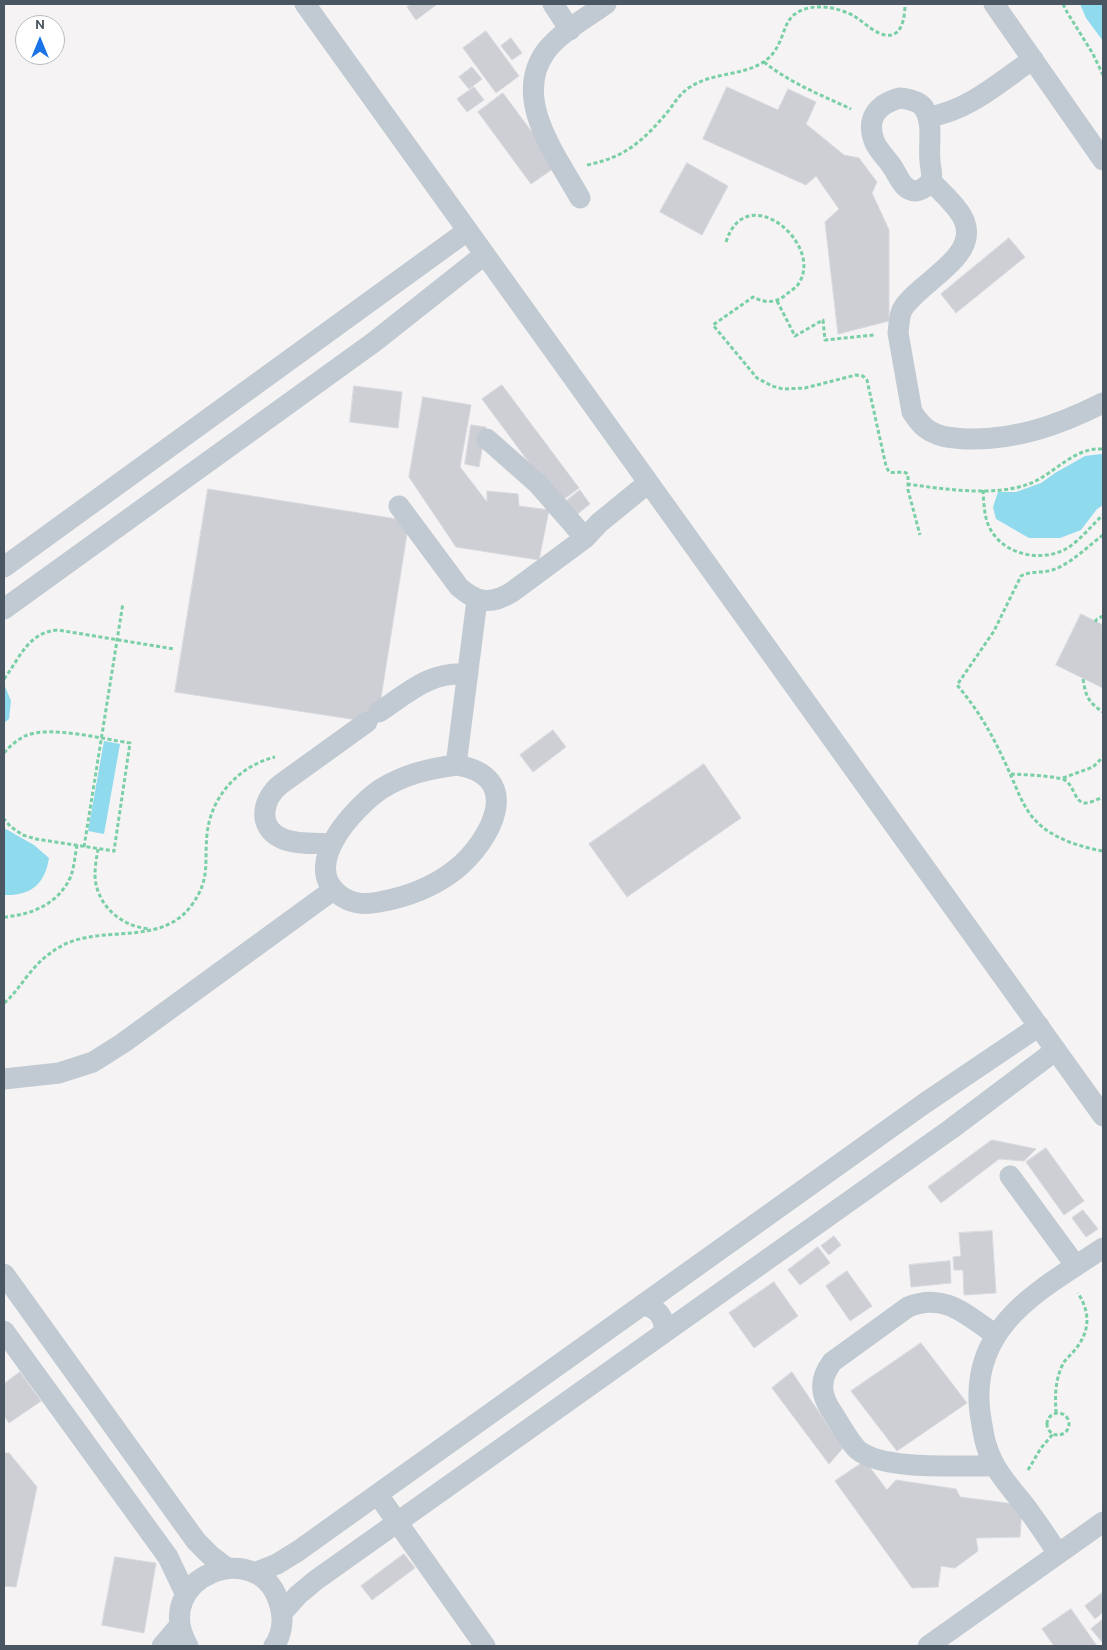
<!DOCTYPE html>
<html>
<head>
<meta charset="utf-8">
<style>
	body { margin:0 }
	#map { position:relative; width:1107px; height:1650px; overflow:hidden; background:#f5f3f3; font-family:Overpass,sans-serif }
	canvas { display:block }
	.frame { position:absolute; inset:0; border:5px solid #4a5661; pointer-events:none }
	.north { position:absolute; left:15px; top:15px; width:50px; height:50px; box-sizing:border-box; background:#fff; border:1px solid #b7bbc0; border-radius:50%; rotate:0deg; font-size:14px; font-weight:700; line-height:20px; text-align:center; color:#4a5661 }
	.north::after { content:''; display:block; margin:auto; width:18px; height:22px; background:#1a73e8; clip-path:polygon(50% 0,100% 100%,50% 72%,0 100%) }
</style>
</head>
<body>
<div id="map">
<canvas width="1107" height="1650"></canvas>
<div class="frame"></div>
<div class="north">N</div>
</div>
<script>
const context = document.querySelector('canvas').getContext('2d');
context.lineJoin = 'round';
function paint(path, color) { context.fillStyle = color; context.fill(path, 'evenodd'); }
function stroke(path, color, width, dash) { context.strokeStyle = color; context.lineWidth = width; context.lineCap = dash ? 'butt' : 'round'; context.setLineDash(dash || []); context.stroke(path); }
const water = new Path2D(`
	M1080 4H1103V41L1086 18Z
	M1101 454H1103V505L1097 509 1081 530 1060 538H1029L996 519 993 507 998 492H1016L1041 483 1055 473 1085 456Z
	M4 684 11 701 9 719 4 723Z
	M104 741 120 744 104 834 88 831Z
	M4 828 34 845 49 858C45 884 31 896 4 895Z`);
const building = new Path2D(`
	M412 4H435L436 5 416 20 407 7Z
	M486 31 519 76 496 93 463 48Z
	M511 38 522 53 512 60 501 46Z
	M472 67 482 79 469 89 459 77Z
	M474 87 484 100 467 112 457 99Z
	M727 87 778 110 788 89 816 102 806 124 844 155 859 158 877 182 872 193 889 230V321L838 334 825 222 839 209 816 176 806 185 703 139Z
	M503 93 557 166 531 184 478 112Z
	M687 163 728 186 702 235 660 212Z
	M1009 238 1025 257 956 313 941 294Z
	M502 385 579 488 559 503 482 399Z
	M354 386 402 392 398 428 350 422Z
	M423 397 471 405 460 467 487 502V491L518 494 519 506 549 510 539 560 456 547 409 477Z
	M471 425 486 427 479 467 465 464Z
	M208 489 409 521 377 723 175 692Z
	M580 490 590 504 575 516 565 502Z
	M1081 614 1103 625V688L1056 665Z
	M553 730 566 747 533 772 520 755Z
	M704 764 741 818 627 897 589 844Z
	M992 1140 1036 1149 1024 1161 999 1159 941 1203 928 1187Z
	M1046 1148 1084 1201 1064 1215 1026 1162Z
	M1083 1210 1098 1229 1086 1237 1072 1218Z
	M992 1231 996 1293 964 1295 963 1270H954L953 1257 961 1256 959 1233Z
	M834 1236 841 1245 829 1255 821 1246Z
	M818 1247 830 1263 800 1285 788 1270Z
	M950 1261 951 1283 911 1287 909 1265Z
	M847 1271 872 1306 850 1321 826 1286Z
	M774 1282 798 1316 754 1348 729 1313Z
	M921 1343 967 1403 897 1451 851 1391Z
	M20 1372 41 1401 9 1423 4 1416V1384Z
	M792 1372 843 1448 829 1464 772 1388Z
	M4 1453H9L37 1487 16 1587 4 1586Z
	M865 1461 887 1490 896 1480 956 1489 960 1497 1022 1505 1020 1537 976 1538 978 1551 955 1568 941 1566 938 1587 912 1588 835 1481Z
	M404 1554 415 1568 372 1600 361 1586Z
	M115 1557 156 1563 144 1633 102 1625Z
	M1102 1593 1103 1612 1095 1619 1085 1606Z
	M1071 1609 1097 1646H1054L1042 1629Z
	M1103 1619V1643L1091 1629Z`);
const path = new Path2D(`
	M1063 4 1067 12 1093 54 1103 75
	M1103 4V5
	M764 62C790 83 821 95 851 109
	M587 165C627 157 645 139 670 109 676 100 681 93 690 87 713 72 744 76 765 61 785 46 781 24 795 14 811 2 838 7 854 16 862 21 870 29 879 33 901 43 905 19 905 4
	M726 242C746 178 824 244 799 283 797 287 792 290 788 293 777 303 766 304 753 297L713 325 757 378 772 386 783 389 805 388 856 375 863 376 867 380 886 466 889 472C896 474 902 470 908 474V490L920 535
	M777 301 795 336 823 320 825 340 874 335
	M907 484C944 489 993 497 1029 484 1055 474 1073 447 1103 449
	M983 490C984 505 984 520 992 532 1007 556 1045 563 1069 547 1081 539 1092 525 1103 515
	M1103 535C1088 546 1073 562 1055 569 1044 574 1031 570 1021 576L994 631 957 685C980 712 994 738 1008 769 1016 786 1022 806 1035 820 1051 838 1080 847 1103 851
	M1095 622 1097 619 1103 616
	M4 679C20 658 28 632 58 630L174 649
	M1083 679C1086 697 1088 702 1103 712
	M4 753C10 746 17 740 25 736 49 725 103 739 130 743L114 851 36 839 23 835 11 827 4 819
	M1011 774C1027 775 1046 775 1062 779 1074 782 1074 803 1085 803 1091 803 1098 799 1103 797
	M1063 778 1093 767 1103 757
	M84 847 123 603
	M98 849C96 861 93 876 97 888 104 912 126 927 150 929
	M4 917C31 915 59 904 71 876 74 867 75 856 77 845
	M4 1003C14 995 20 985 29 974 40 960 53 949 70 942 109 927 163 944 191 906 211 879 204 864 207 834 211 796 239 766 275 757
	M1047 1424a11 11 0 1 1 22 0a11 11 0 1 1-22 0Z
	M1056 1413C1055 1397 1055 1381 1062 1366 1064 1360 1070 1356 1074 1351 1090 1332 1091 1314 1078 1293
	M1028 1470 1041 1448 1053 1434`);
const street = new Path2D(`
	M305 4 1103 1116
	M553 4 570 30
	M994 4 1103 160
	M900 98C909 99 919 101 924 108 934 124 928 144 930 161 930 167 933 173 931 180 929 185 922 190 916 191 902 191 898 174 891 165 886 158 879 151 875 143 865 119 877 104 900 98Z
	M928 117C968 111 1000 82 1033 59
	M931 181C941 192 961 209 965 223 977 259 917 283 902 310 899 317 899 325 898 333L912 412C917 419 922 427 930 431 942 438 954 438 967 439 1017 440 1059 425 1103 403
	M580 198C557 156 511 99 546 51 561 32 586 18 606 4
	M487 439 539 485 585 538
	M399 506 459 587C477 603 491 605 512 592L585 538 599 523 648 483
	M4 567 467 231
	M4 609 374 342 484 255
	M379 712C409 692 430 671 468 674
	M456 765C526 776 491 841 455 870 432 888 407 897 379 902 363 905 350 904 337 893 302 863 355 807 381 789 405 774 428 769 456 765Z
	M456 765 477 600
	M332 844C317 843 295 845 281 838 256 826 263 798 281 784L367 722
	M4 1079 59 1073 93 1062 123 1043 333 890
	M1010 1176 1076 1266
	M4 1274 196 1541 210 1555 227 1568
	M643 1305C658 1308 665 1317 664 1333
	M4 1331 168 1557 186 1595
	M994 1466C962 1465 883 1471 858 1450 849 1442 839 1422 832 1412 820 1394 819 1380 832 1362L908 1307C945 1292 966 1315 996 1335
	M378 1495 485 1646
	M1058 1554C1048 1538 1037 1522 1026 1507 1015 1493 1002 1479 994 1464 985 1448 983 1432 980 1413 969 1325 1040 1290 1103 1248
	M254 1573 277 1564 298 1551 925 1103 1039 1026
	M282 1613 298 1595 316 1580 951 1129 1056 1050
	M162 1646 180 1625
	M188 1646C148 1577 262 1533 280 1606 284 1619 282 1635 274 1646
	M928 1646 1103 1522`);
paint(water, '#90daee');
paint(building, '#cdcfd5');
stroke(building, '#d7d9de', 1);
stroke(path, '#7ad0a6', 3, [4, 2.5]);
stroke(street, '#c1cad2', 21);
</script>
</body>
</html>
